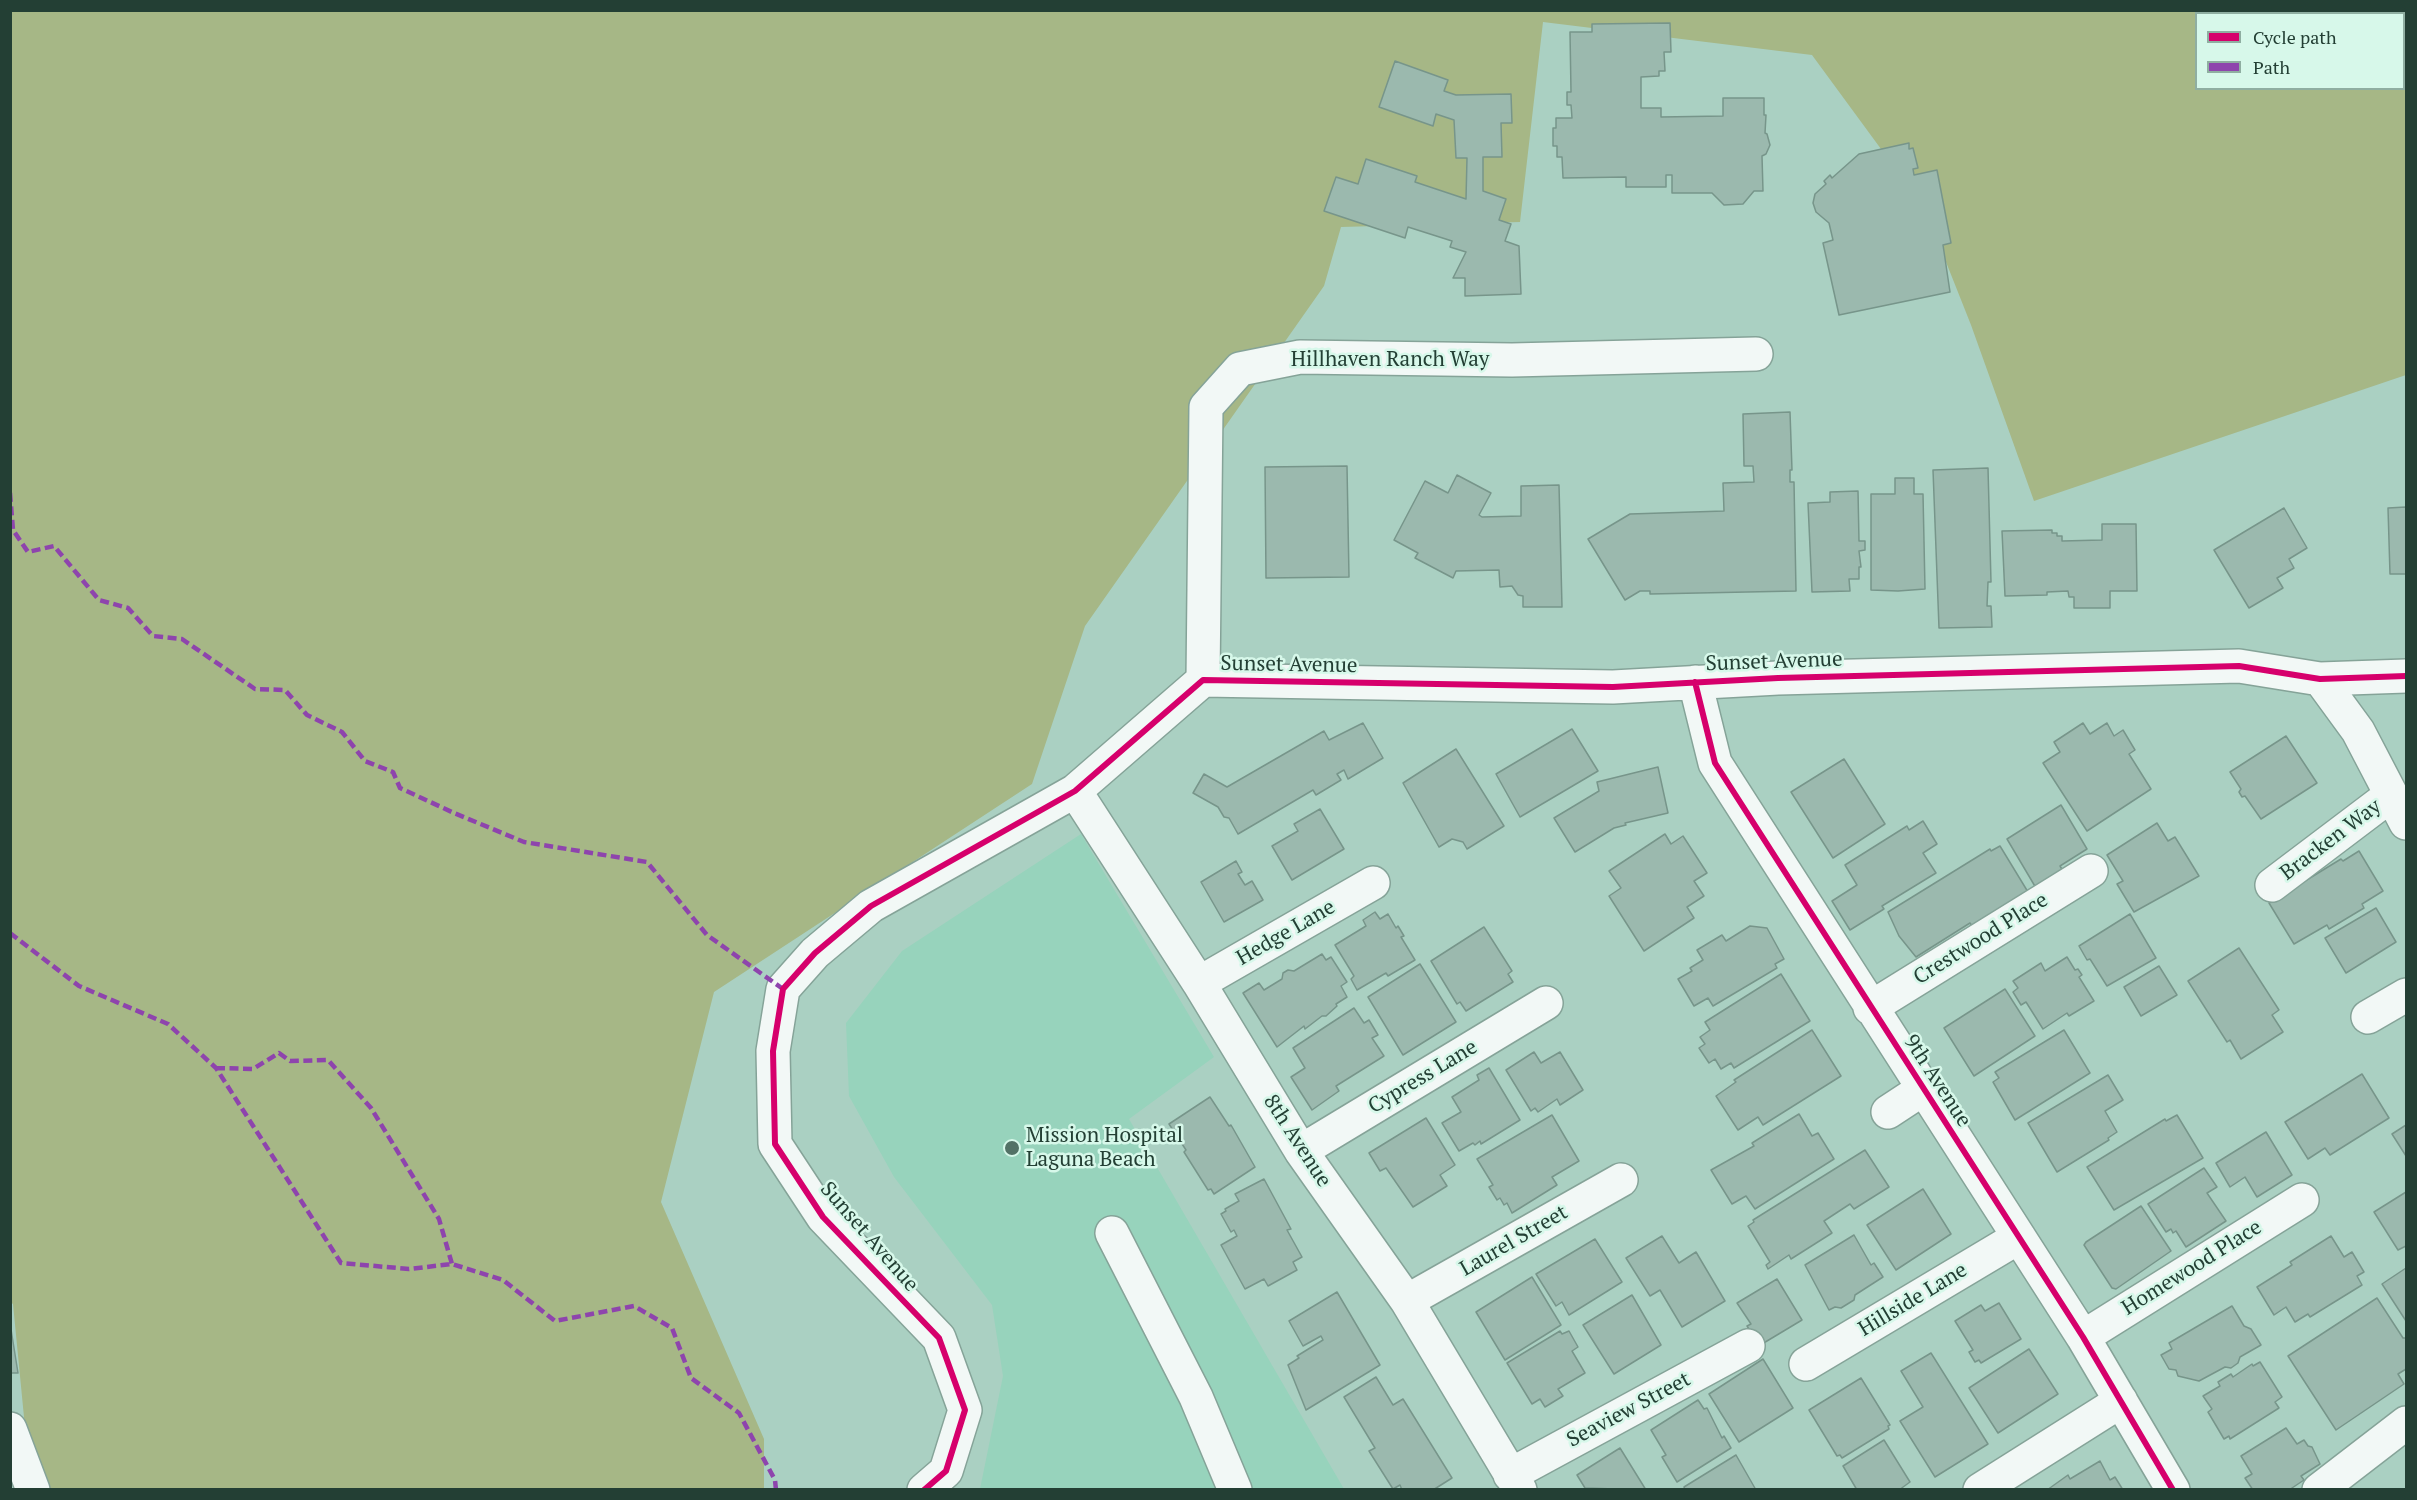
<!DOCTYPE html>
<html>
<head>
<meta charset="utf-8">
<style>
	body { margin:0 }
	#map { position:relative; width:2417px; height:1500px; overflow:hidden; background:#aad0c2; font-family:"PT Serif",serif }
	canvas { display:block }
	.frame { position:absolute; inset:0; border:12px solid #233f34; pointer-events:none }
	.legend { position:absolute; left:2195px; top:12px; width:210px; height:78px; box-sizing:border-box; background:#d7f8ea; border:2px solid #8faea1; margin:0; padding:8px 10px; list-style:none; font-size:18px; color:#233f34 }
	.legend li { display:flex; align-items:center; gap:12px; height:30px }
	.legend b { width:30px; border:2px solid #8faea1 }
</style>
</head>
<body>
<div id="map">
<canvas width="2417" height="1500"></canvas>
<div class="frame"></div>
<ul class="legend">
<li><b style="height:8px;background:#d6006c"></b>Cycle path</li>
<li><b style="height:8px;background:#8e44ad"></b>Path</li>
</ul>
</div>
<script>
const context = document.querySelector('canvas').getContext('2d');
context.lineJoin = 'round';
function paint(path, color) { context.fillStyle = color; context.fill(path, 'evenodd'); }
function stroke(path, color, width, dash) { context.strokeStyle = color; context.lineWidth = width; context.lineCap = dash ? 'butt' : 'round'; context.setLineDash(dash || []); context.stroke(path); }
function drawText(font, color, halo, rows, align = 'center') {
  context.font = font + ' "PT Serif",serif'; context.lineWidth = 5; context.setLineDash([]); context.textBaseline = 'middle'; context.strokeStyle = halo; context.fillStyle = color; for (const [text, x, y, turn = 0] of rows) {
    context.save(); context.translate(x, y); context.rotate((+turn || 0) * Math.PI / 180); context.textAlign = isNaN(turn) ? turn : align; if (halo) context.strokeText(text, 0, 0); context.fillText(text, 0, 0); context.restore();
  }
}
const built = new Path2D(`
	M1081 834 1214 1057 1129 1119 1344 1489H980L1003 1376 992 1305 894 1177 849 1096 846 1023 902 951Z`);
const green = new Path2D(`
	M10 11H2406V375L2034 501 1971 325 1925 209 1812 55 1543 22 1520 222 1341 227 1324 286 1085 626 1032 784 714 992 661 1202 764 1439V1489H31L13 1304 10 1302ZM2196 14H2404V88H2196Z`);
const building = new Path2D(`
	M1670 23 1671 52H1664L1665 71H1659V76L1641 77V108H1661V117L1723 116V98H1764V115H1766L1765 133 1767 134 1770 145 1766 154 1762 156 1763 191H1754L1743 204 1724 205 1712 193H1672V175H1666V187H1626V177L1563 178 1562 157H1557V146H1553V128H1556V118H1572L1571 105H1567V92H1571L1570 32H1592V24Z
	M1395 61 1448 80 1444 91 1456 95 1511 94 1512 123H1501L1502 157H1483V191L1506 199 1499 220 1511 224 1505 241 1519 246 1521 294 1465 296V278H1453L1466 252 1450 247 1452 241 1408 227 1405 238 1324 211 1336 177 1358 184 1366 159 1417 176 1415 182 1466 199 1467 158H1456L1454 120 1436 114 1433 126 1379 107Z
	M1909 143V149L1913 148 1918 168 1913 169 1914 175 1937 170 1951 243 1943 245 1950 292 1839 315 1823 243 1833 240 1829 223 1816 212 1813 203 1815 194 1826 184 1824 181 1830 175 1832 178 1859 154Z
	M1790 412 1792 470H1790V482H1794L1796 591 1650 594V591H1640L1625 600 1588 539 1630 514 1724 511 1723 483 1754 482 1753 466H1744L1743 414Z
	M1347 466 1349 577 1266 578 1265 467Z
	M1988 468 1991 582H1988L1987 606H1991L1992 627 1939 628 1933 470Z
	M1457 475 1491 493 1479 515 1482 517 1521 516V486L1559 485 1562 607H1523V596L1518 595 1512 586 1500 587 1499 570 1456 571 1453 578 1415 558 1418 553 1394 540 1425 481 1448 493Z
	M1895 478H1914V494H1923L1925 589 1898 591 1871 590V494H1895Z
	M1858 491 1859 541H1865V550L1859 551 1861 567H1859V579H1849L1850 591 1812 592 1808 503 1830 502V492Z
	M2406 507V574H2390L2388 508Z
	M2284 508 2307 548 2289 559 2294 568 2277 578 2283 588 2249 608 2214 550Z
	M2102 524H2136L2137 591H2110V608H2074V597H2069L2068 591 2047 592V595L2005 596 2002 531 2052 530V533H2057V536H2062V541L2102 540Z
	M1363 723 1383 758 1348 779 1344 770 1337 774 1341 780 1316 795 1313 790 1238 834 1229 818 1224 817 1218 807 1193 793 1204 774 1227 787 1324 731 1329 740Z
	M2083 723 2090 734 2107 723 2114 736 2123 730 2135 750 2129 754 2151 789 2087 831 2043 763 2060 752 2054 742Z
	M1572 729 1598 771 1520 817 1496 774Z
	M2286 736 2317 783 2261 819 2245 796 2242 797 2239 792 2241 789 2230 772Z
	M1456 749 1504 826 1467 849 1463 842 1452 839 1439 847 1403 783Z
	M1844 759 1885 824 1833 858 1791 792Z
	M1658 767 1668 813 1625 823 1626 825 1614 828 1575 852 1554 818 1599 791 1597 782Z
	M2061 805 2087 849 2060 866 2063 871 2036 888 2007 839Z
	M1320 809 1344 849 1292 880 1272 846 1298 831 1294 824Z
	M1923 821 1937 844 1923 853 1936 873 1882 906 1884 909 1850 930 1832 901 1857 885 1845 865 1907 826 1909 830Z
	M2157 823 2168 841 2175 837 2199 876 2134 912 2117 884 2123 881 2107 855Z
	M1665 834 1671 844 1683 836 1707 873 1694 881 1704 896 1687 907 1694 918 1644 951 1609 896 1621 888 1609 871Z
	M2000 846 2028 892 1972 926 1970 923 1916 957 1899 936 1888 912 1990 849 1991 851Z
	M2359 851 2383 891 2362 904 2364 908 2329 929 2327 925 2294 944 2269 903 2341 859 2343 861Z
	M1236 861 1242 872 1238 874 1245 885 1252 881 1263 900 1224 922 1201 882Z
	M2376 908 2396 942 2346 973 2325 938Z
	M1375 912 1380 919 1388 914 1396 928 1398 926 1404 936 1401 937 1415 960 1388 976 1386 973 1357 990 1351 979 1354 976 1335 945 1366 926 1363 920Z
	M2130 914 2156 958 2107 986 2090 959 2087 960 2079 946Z
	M1750 926 1767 928 1784 959 1775 964 1777 968 1713 1006 1708 998 1694 1006 1678 979 1692 971 1690 968 1703 960 1697 950 1722 935 1726 941Z
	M1484 927 1512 971 1508 974 1513 982 1466 1011 1460 1002 1457 1004 1431 961Z
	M2239 948 2279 1010 2272 1015 2283 1032 2241 1059 2230 1040 2227 1042 2188 981Z
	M1322 954 1326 960 1331 957 1347 982 1341 986 1347 997 1336 1004 1337 1006 1326 1016H1322L1305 1029 1304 1026 1277 1047 1243 993 1259 983 1264 990 1282 979 1283 973 1288 970 1294 971Z
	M2067 957 2075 970 2078 969 2082 975 2079 977 2094 1001 2069 1016 2067 1013 2043 1029 2026 1002 2021 1005 2013 992 2018 988 2013 981 2041 963 2045 971Z
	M1420 964 1456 1022 1403 1055 1368 997Z
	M2159 966 2177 995 2141 1016 2124 987Z
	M1781 974 1810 1021 1734 1068 1731 1063 1721 1069 1715 1059 1709 1063 1699 1048 1705 1044 1700 1037 1710 1030 1705 1022Z
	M2005 989 2035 1036 1974 1076 1944 1028Z
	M1354 1008 1364 1023 1369 1020 1378 1035 1372 1038 1384 1056 1336 1086 1339 1091 1312 1110 1291 1077 1305 1068 1293 1048Z
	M1812 1030 1841 1076 1763 1125 1758 1117 1738 1130 1716 1096 1736 1082 1734 1080Z
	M2064 1030 2090 1073 2015 1120 1993 1082 1999 1078 1995 1072Z
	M1534 1052 1541 1063 1560 1052 1583 1090 1560 1105 1557 1099 1538 1112 1535 1108 1531 1111 1506 1070Z
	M1489 1068 1520 1120 1481 1144 1480 1141 1475 1145 1473 1143 1459 1151 1442 1123 1461 1112 1452 1097 1479 1080 1477 1075Z
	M2362 1074 2389 1118 2330 1155 2325 1148 2308 1159 2285 1122Z
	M2108 1075 2123 1100 2105 1111 2117 1132 2108 1138 2109 1140 2057 1172 2028 1123Z
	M1210 1097 1229 1126 1231 1125 1255 1167 1214 1194 1211 1189 1208 1190 1184 1152 1186 1150 1169 1124Z
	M1799 1114 1812 1136 1818 1133 1834 1159 1755 1209 1746 1196 1732 1204 1711 1170 1754 1146 1752 1143Z
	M1552 1115 1579 1161 1552 1177 1557 1185 1512 1213 1507 1203 1504 1205 1500 1198 1497 1200 1489 1187 1493 1185 1477 1159Z
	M2177 1115 2203 1158 2114 1210 2087 1167 2165 1119 2166 1121Z
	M1426 1118 1455 1165 1440 1175 1447 1186 1413 1207 1386 1168 1380 1171 1369 1153Z
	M2406 1125V1156L2392 1134Z
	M2266 1132 2292 1175 2257 1197 2245 1177 2230 1187 2216 1163Z
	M1865 1150 1889 1187 1854 1209 1850 1204 1824 1221 1832 1233 1791 1259 1789 1255 1768 1269 1766 1265 1770 1262 1748 1226 1754 1222 1753 1220Z
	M2204 1168 2217 1187 2207 1193 2226 1221 2186 1247 2176 1231 2173 1233 2171 1229 2166 1232 2148 1204Z
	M1264 1179 1291 1229 1287 1230 1302 1257 1293 1262 1297 1270 1268 1286 1264 1279 1245 1289 1221 1245 1237 1236 1234 1230 1231 1232 1221 1214 1226 1211 1225 1209 1239 1201 1235 1194Z
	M1923 1189 1951 1234 1896 1270 1867 1225Z
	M2406 1192V1246L2398 1250 2374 1212Z
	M2141 1206 2171 1251 2116 1289 2112 1288 2084 1245 2086 1242Z
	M1854 1235 1871 1265 1874 1263 1883 1277 1855 1295 1854 1300 1841 1308 1835 1307 1829 1310 1805 1265Z
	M1662 1236 1679 1263 1696 1252 1725 1301 1682 1327 1660 1290 1650 1296 1626 1258Z
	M2331 1236 2344 1257 2352 1252 2364 1272 2357 1276 2362 1285 2310 1317 2308 1314 2295 1322 2286 1307 2274 1315 2257 1287 2292 1265 2290 1262Z
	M1595 1239 1622 1282 1569 1315 1562 1302 1556 1306 1536 1274Z
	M2406 1268V1321L2382 1284Z
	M1532 1277 1561 1325 1505 1360 1476 1312Z
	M1777 1279 1802 1320 1762 1344 1758 1343 1747 1326 1751 1324 1737 1303Z
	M1337 1292 1380 1365 1306 1410 1288 1365 1299 1358 1297 1356 1323 1340 1321 1336 1303 1346 1289 1321Z
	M1632 1295 1661 1345 1614 1374 1583 1325Z
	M2377 1298 2403 1338H2406V1369L2398 1374 2404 1384 2336 1430 2288 1356Z
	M1999 1303 2021 1339 1981 1363 1979 1360 1975 1362 1969 1352 1973 1350 1955 1321 1981 1305 1985 1311Z
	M2232 1306 2244 1326 2251 1329 2261 1345 2240 1357 2238 1363 2231 1368 2225 1367 2199 1381 2178 1376 2176 1370 2169 1369 2161 1355 2172 1349 2169 1343Z
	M10 1323 18 1373H10Z
	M1560 1331 1562 1334 1569 1331 1578 1347 1572 1351 1585 1373 1558 1389 1563 1396 1545 1407 1540 1399 1532 1404 1507 1363Z
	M2029 1349 2058 1394 1998 1433 1969 1388Z
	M1931 1353 1988 1444 1935 1477 1900 1421 1923 1407 1901 1371Z
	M1763 1359 1793 1408 1739 1442 1709 1394Z
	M2260 1362 2282 1397 2275 1402 2279 1408 2230 1439 2229 1436 2224 1439 2208 1412 2212 1409 2203 1396 2220 1386 2218 1382 2231 1374 2233 1377 2252 1364 2253 1366Z
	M1376 1377 1393 1405 1403 1399 1452 1478 1433 1490H1402L1400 1485 1393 1489 1369 1451 1375 1448 1344 1397Z
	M1861 1378 1890 1425 1888 1426 1889 1429 1842 1458 1840 1455 1837 1456 1809 1410Z
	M1698 1400 1704 1409 1707 1408 1722 1438 1724 1436 1731 1448 1677 1482 1662 1457 1666 1455 1651 1430Z
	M2286 1428 2297 1444 2304 1440 2308 1446 2312 1447 2320 1464 2301 1476 2304 1480 2289 1490H2253L2245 1478 2252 1474 2241 1456Z
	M1884 1440 1910 1482 1899 1490H1857L1843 1466Z
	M1620 1448 1646 1490 1585 1488 1577 1475Z
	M1736 1455 1756 1490H1685L1684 1487Z
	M2100 1461 2110 1480 2115 1477 2123 1490H2047L2068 1475 2070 1479Z`);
const minor = new Path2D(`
	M2320 679 2358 731 2406 823
	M1203 680 1206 407 1240 369 1300 357 1512 360 1756 354
	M1695 682 1715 763 2083 1337 2173 1490
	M1075 791 1199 983 1301 1151 1407 1301 1520 1490
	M2272 885 2391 795
	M1199 983 1373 883
	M1870 1008 2091 871
	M2368 1017 2406 995
	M1888 1112 1923 1089
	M1301 1151 1546 1003
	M1112 1233 1196 1397 1235 1490
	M1407 1301 1621 1180
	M2083 1337 2302 1200
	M1806 1364 2019 1237
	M10 1429 33 1490
	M1510 1475 1748 1346
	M924 1490 946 1471 965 1410 939 1338 823 1217 775 1144 773 1051 783 989 815 953 871 906 1075 791 1203 680 1613 687 1778 678 2239 666 2320 679 2406 676
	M1980 1490 2121 1401
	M2319 1490 2406 1423`);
const quiet = new Path2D(`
	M10 493 13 530 28 552 54 546 99 600 128 608 153 636 182 639 255 689 285 690 307 715 342 732 365 761 393 772 400 788 454 813 524 842 647 862 707 935 783 989
	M10 933 79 986 168 1024 216 1068 341 1263 409 1269 452 1264 503 1280 555 1321 634 1306 672 1328 691 1378 739 1413 775 1480 776 1490
	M216 1068 253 1069 279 1053 290 1061 328 1060 371 1108 439 1219 452 1264`);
const cycleway = new Path2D(`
	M1695 682 1715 763 2083 1337 2173 1490
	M924 1490 946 1471 965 1410 939 1338 823 1217 775 1144 773 1051 783 989 815 953 871 906 1075 791 1203 680 1613 687 1778 678 2239 666 2320 679 2406 676`);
const markers = [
	[1012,1148,8,"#527266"]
];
const streetNames = [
	["Hillhaven Ranch Way",1390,360],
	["Sunset Avenue",1774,662,-2],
	["Sunset Avenue",1289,665,1],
	["Bracken Way",2331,840,-37],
	["Hedge Lane",1286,933,-30],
	["Crestwood Place",1981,939,-32],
	["Cypress Lane",1423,1077,-31],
	["9th Avenue",1937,1081,57],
	["8th Avenue",1297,1141,57],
	["Sunset Avenue",869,1237,49],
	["Laurel Street",1514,1241,-30],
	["Homewood Place",2192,1268,-32],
	["Hillside Lane",1913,1300,-31],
	["Seaview Street",1629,1410,-28]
];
const poiNames = [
	["Mission Hospital",1026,1136],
	["Laguna Beach",1026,1160]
];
paint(built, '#97d3bc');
paint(green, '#a6b786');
paint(building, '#9bb9ae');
stroke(building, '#77958a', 1.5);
stroke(minor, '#85a398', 36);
stroke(minor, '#f2f8f6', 33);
stroke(quiet, '#8e44ad', 4.5, [9, 4.5]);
stroke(cycleway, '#d6006c', 6);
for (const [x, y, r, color] of markers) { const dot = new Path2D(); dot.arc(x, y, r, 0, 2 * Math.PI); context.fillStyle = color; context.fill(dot); stroke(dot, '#d7f8ea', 2); }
drawText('21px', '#233f34', '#d7f8ea', streetNames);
drawText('21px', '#233f34', '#d7f8ea', poiNames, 'left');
</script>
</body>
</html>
